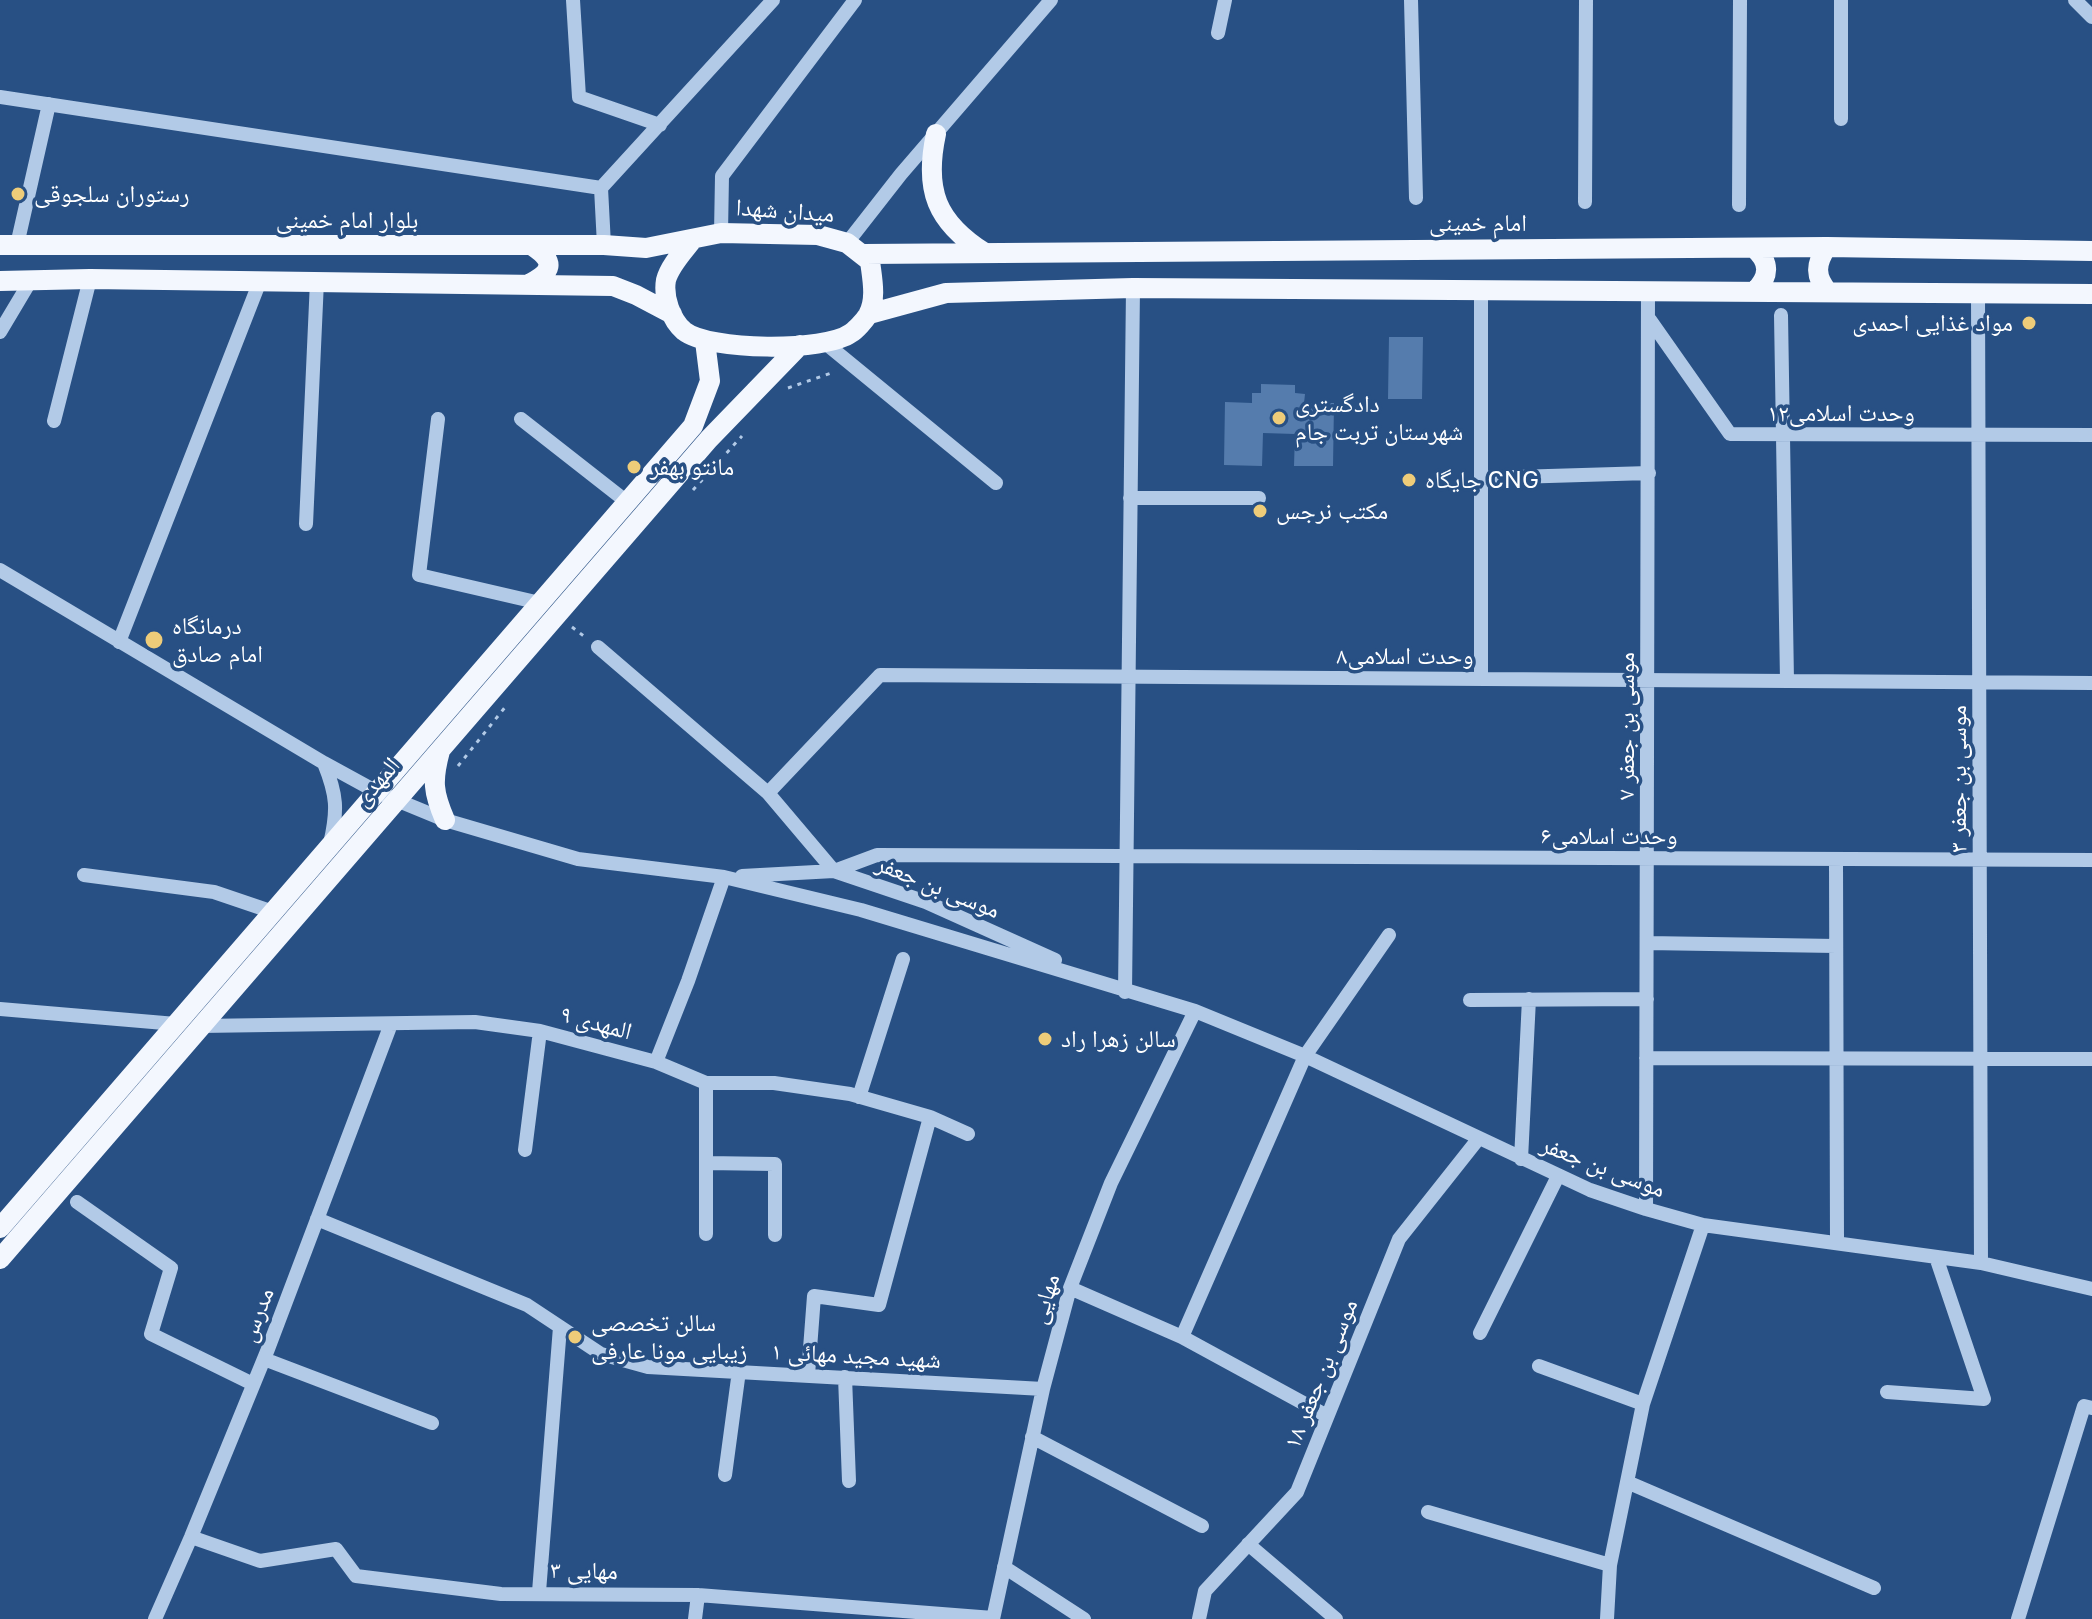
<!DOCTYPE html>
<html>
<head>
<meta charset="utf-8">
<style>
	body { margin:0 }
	canvas { display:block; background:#285084 }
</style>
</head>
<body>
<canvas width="2092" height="1619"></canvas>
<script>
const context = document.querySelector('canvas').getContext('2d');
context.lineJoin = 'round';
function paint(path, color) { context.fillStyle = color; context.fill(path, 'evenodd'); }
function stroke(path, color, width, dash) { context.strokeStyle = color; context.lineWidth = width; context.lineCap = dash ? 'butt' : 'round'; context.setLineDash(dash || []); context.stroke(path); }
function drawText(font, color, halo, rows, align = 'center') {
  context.font = font + ' "Golos Text","Noto Naskh Arabic",sans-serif'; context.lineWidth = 7; context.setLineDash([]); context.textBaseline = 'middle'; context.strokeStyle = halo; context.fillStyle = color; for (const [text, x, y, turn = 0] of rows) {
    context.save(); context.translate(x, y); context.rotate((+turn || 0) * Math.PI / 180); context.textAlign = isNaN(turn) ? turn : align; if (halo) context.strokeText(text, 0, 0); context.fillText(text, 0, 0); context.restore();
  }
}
const building = new Path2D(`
	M1389 337H1423L1422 399H1388Z
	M1261 384 1295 385V393L1305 394 1304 403H1334L1333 466H1294L1295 434 1263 433 1262 466 1224 465 1225 402 1252 403V393H1261Z`);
const path = new Path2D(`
	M788 388 834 372
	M693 490 742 436
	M572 627 585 637
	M458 766 506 706`);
const minor = new Path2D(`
	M573 0 579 97 660 125
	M1411 0 1416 198
	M2075 0 2092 17
	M1218 33 1225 0
	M0 97 601 188
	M1841 119V0
	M1585 202 1586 0
	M1739 205 1740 0
	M721 233 722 176 855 0
	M847 243 901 174 1051 0
	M17 245 49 104
	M604 245 601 188 773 0
	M1481 289V679
	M1978 294 1981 1263
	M1781 315 1787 681
	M1650 320 1730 434 2092 435
	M0 332 31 280
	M824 342 996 483
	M438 419 419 575 540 603
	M521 419 627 502
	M54 421 90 279
	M1482 478 1649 473
	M1130 498H1259
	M306 524 317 281
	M0 570 324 763 377 792 445 820 578 859 724 877 861 910 1195 1011 1305 1056 1590 1190 1646 1209 1703 1225 1981 1263 2092 1289
	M119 642 260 281
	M598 647 768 793 834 871 877 855 2092 860
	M324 763C337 795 338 810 330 844
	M768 793 880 675 2092 683
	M1836 859 1837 1243
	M84 875 214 892 273 912
	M742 876 834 871 926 902 1055 960
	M1647 943 1836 946
	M1125 992 1133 288
	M1470 1000 1647 999
	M0 1009 176 1024
	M200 1026 475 1022 540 1031 656 1062 706 1083H774L850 1094 930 1117 968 1134
	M1646 1058 2092 1059
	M656 1062 688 981 724 877
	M706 1083V1234
	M859 1097 903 959
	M525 1150 540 1031
	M1521 1159 1529 999
	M706 1163 775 1164V1235
	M77 1202 171 1268 151 1334 253 1384
	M1646 1209 1648 290
	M317 1219 527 1305 601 1354 648 1367 1043 1389
	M1070 1288 1182 1337 1327 1416
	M1480 1333 1558 1176
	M1182 1337 1305 1056 1389 935
	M264 1359 432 1423
	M1539 1366 1643 1404
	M808 1375 814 1296 879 1305 930 1117
	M845 1377 849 1481
	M1887 1392 1984 1399 1936 1257
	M1032 1437 1202 1526
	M725 1475 739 1371
	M1627 1482 1874 1588
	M1428 1512 1610 1565
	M191 1537 260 1561 336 1549 356 1576 501 1594 698 1595 993 1618
	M1248 1544 1336 1619
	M1004 1567 1084 1619
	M539 1592 560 1327
	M155 1619 191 1537 268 1349 391 1024
	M695 1619 698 1595
	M993 1619 1043 1389 1070 1288 1111 1183 1195 1011
	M1199 1619 1205 1591 1297 1492 1399 1239 1479 1138
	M1607 1619 1610 1565 1643 1404 1703 1225
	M2018 1619 2084 1406 2092 1408`);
const major = new Path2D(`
	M936 134C924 190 936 222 985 253
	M0 245H604L646 248 721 233 818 235 847 243 870 261C872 278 877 299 868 315 864 321 856 330 851 333 825 352 709 351 684 331 671 320 663 297 666 280 670 265 684 251 693 239
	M1827 247C1815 264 1815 277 1828 292
	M1754 248C1770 262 1770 276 1755 291
	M864 254 1827 247 2092 251
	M0 281 90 279 613 286 636 295 672 314
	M529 284C552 272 556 262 534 247
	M869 314 946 293 1133 288 2092 294
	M440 751C432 781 433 792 445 820
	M0 1228 693 426 710 381 705 341
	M0 1259 709 439 800 345`);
const markers = [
	[18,194,8,"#eecc79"],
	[2029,323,8,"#eecc79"],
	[1279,418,8,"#eecc79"],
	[634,467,8,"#eecc79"],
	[1409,480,8,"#eecc79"],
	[1260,511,8,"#eecc79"],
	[154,640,10,"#eecc79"],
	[1045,1039,8,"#eecc79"],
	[575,1337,8,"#eecc79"]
];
const poiNames = [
	["رستوران سلجوقی",34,194],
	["مواد غذایی احمدی",2013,323,"right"],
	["دادگستری",1295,404],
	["شهرستان تربت جام",1295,432],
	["مانتو بهفر",650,467],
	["جایگاه CNG",1425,480],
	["مكتب نرجس",1276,511],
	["درمانگاه",172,626],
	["امام صادق",172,654],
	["سالن زهرا راد",1061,1039],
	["سالن تخصصی",591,1323],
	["زیبایی مونا عارفی",591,1351]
];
const streetNames = [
	["میدان شهدا",785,211,4],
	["بلوار امام خمینی",347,220],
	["امام خمینی",1478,223],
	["وحدت اسلامی۱۲",1841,413],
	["وحدت اسلامی۸",1405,656],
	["موسی بن جعفر ۷",1626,726,-90],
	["موسی بن جعفر ۳",1958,779,-90],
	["المهدی",377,782,-49],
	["وحدت اسلامی۶",1609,836],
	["موسی بن جعفر",938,887,22],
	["المهدی ۹",596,1023,15],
	["موسی بن جعفر",1603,1167,21],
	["مهایی",1045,1299,-73],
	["مدرس",257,1315,-69],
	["شهید مجید مهائی ۱",856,1356,3],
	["موسی بن جعفر ۱۸",1321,1374,-68],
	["مهایی ۳",584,1571,1]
];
paint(building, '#557cad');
stroke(path, '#b2cae7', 3, [4, 6]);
stroke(minor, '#b2cae7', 14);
stroke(major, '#f3f7fe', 20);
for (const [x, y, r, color] of markers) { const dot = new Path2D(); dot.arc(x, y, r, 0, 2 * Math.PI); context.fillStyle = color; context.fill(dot); stroke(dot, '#285084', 3); }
drawText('24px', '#fff', '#285084', poiNames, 'left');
drawText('24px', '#fff', '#285084', streetNames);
</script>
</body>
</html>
